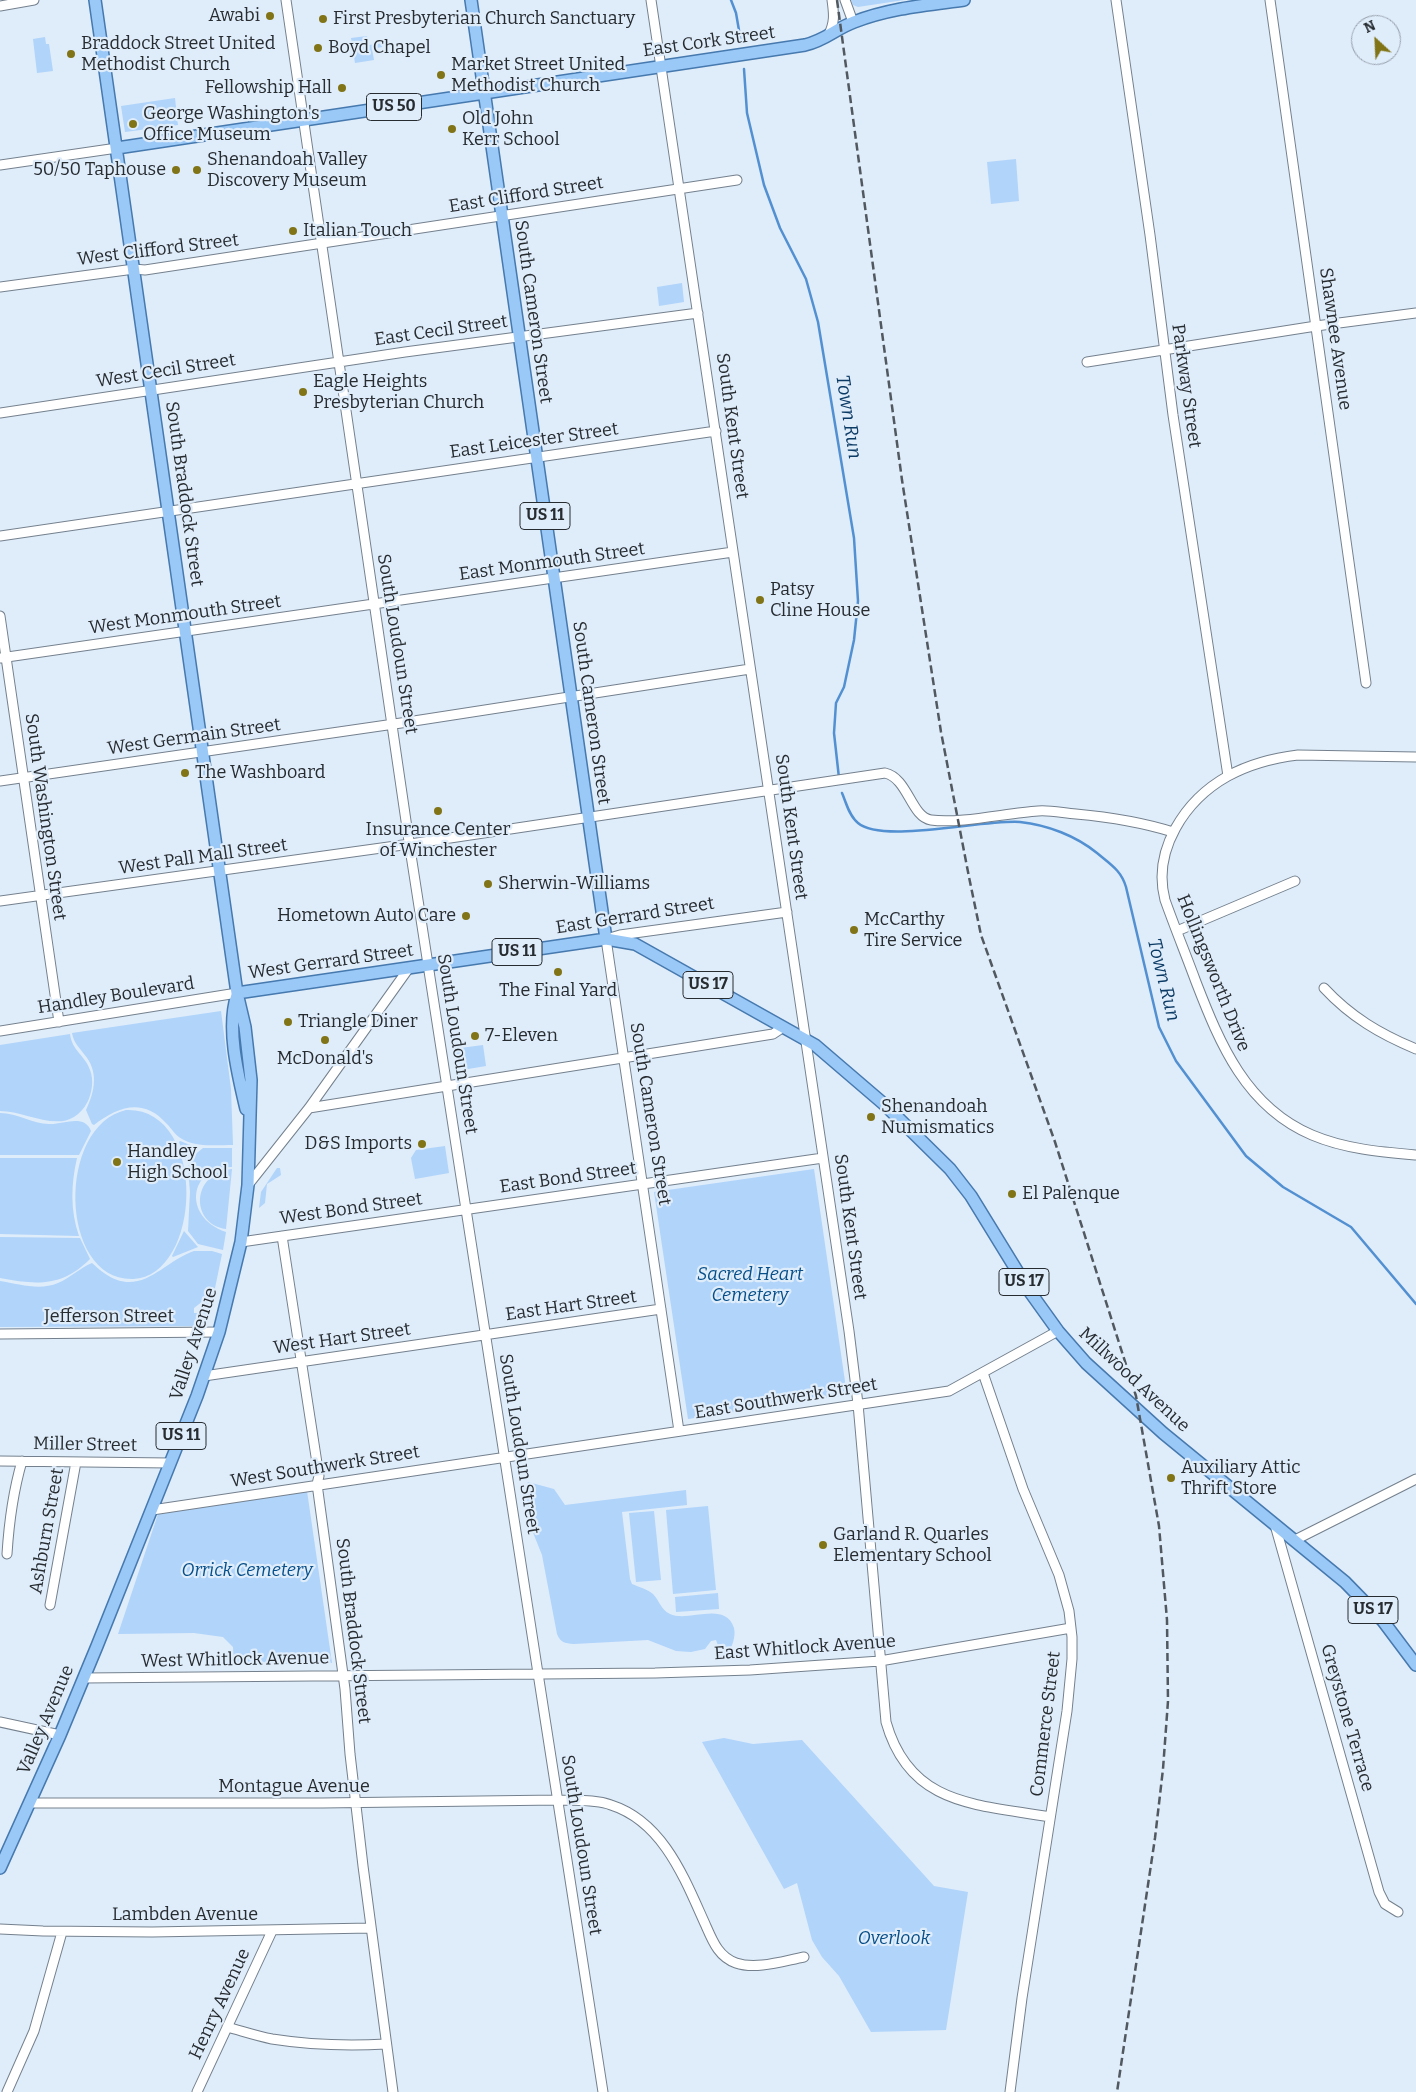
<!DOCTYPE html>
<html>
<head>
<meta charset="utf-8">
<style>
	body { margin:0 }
	#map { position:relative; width:1416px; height:2092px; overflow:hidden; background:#dfecfa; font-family:Bitter,serif }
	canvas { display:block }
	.north { position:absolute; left:1351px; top:15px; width:50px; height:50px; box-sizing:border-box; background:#dfecfa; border:1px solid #959faa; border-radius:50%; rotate:335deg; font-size:14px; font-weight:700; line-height:20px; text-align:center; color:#272c31 }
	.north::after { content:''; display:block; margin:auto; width:18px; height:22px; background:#817416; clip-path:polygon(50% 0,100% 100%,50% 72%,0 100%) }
</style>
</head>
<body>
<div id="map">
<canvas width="1416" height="2092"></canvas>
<div class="north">N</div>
</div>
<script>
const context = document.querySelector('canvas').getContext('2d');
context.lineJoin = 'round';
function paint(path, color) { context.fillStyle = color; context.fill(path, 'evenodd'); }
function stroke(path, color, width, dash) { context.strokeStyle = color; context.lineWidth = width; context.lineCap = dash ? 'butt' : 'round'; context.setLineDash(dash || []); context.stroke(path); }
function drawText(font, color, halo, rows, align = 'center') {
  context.font = font + ' Bitter,serif'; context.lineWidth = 4.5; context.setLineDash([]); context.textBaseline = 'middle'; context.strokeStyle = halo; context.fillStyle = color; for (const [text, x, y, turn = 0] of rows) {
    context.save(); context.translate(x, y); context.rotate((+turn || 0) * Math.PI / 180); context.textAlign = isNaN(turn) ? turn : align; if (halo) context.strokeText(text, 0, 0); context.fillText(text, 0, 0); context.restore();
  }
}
const green = new Path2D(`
	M851 0H904L858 7 853 5Z
	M367 36 369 45 381 43 382 47 372 49 374 60 355 63 351 38Z
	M45 37 46 44H49L53 71 37 73 33 39Z
	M175 98 178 125 125 132 121 106Z
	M1016 159 1019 201 991 204 987 162Z
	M682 283 684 302 659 306 657 287Z
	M221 1011 231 1089 233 1145C218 1145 200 1147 186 1141 176 1137 173 1130 166 1123 143 1097 117 1107 94 1125L92 1124 86 1110C95 1091 99 1071 84 1054 78 1046 74 1043 72 1033Z
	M70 1034C72 1051 85 1055 90 1070 94 1080 92 1092 88 1101 68 1140 30 1111 0 1111V1045Z
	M483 1045 486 1066 456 1071 453 1049Z
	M126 1110C208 1107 203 1276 133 1279 59 1281 56 1126 126 1110Z
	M0 1113C18 1113 32 1124 49 1124 63 1125 84 1113 91 1131L79 1155H0Z
	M179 1142 180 1141 198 1148 186 1161Z
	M445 1146 449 1173 415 1179 411 1158 416 1150Z
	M203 1148H232V1167C190 1166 181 1216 226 1232L223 1250 198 1244 188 1231 190 1192 188 1167 192 1157Z
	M0 1158H77C71 1184 70 1210 79 1236L0 1234Z
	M277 1168H280L281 1175 267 1184 265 1203 259 1208 261 1192Z
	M232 1169 226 1229C190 1224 191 1173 232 1169Z
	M814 1169 847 1395 688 1419 654 1192Z
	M184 1231 198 1247 173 1257 172 1256Z
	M0 1237 80 1238 90 1259C62 1287 37 1285 0 1278Z
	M194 1251H212L222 1254 208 1322 204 1326 0 1327V1281C19 1284 40 1291 58 1283 70 1278 80 1268 92 1263 96 1266 99 1270 104 1273 141 1299 162 1262 194 1251ZM203 1301 206 1304 200 1313H194V1308Z
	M528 1482 554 1489 565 1505 686 1490 687 1505 622 1512 630 1579 632 1584C639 1587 647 1589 653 1594 659 1600 661 1610 670 1614 688 1623 725 1600 734 1628 736 1636 732 1647 728 1654H721L716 1640 711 1641 705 1649 691 1652 676 1651 648 1640 574 1644C564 1643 561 1643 557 1634L542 1555 532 1530 525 1488Z
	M307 1491 332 1663 234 1665 233 1647 223 1637 194 1633 118 1634 158 1514Z
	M708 1506 716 1590 673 1594 666 1510Z
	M654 1511 661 1580 636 1582 629 1513Z
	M718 1593 719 1609 676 1612 675 1597Z
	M724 1738 753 1744 802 1740 934 1886 968 1892 946 2030 871 2032 839 1976 822 1957 812 1940 797 1883 784 1889 702 1742Z`);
const stream = new Path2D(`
	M731 0 736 13 741 42
	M744 69 747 113 764 185 780 228 806 279 818 322 854 538 858 601 854 640 844 687 836 703 834 733 839 778
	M842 793C846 802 849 816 858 823 882 844 985 819 1020 822 1048 825 1076 836 1097 853 1110 864 1121 870 1126 887L1159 1027 1176 1061 1246 1156 1283 1187 1351 1227 1416 1304`);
const minor = new Path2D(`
	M286 0 411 855 603 2092
	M651 0 849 1331 858 1404 886 1722C910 1807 978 1804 1050 1817
	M845 0 853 22
	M1116 0 1150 235 1173 415 1228 776
	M1270 0 1366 683
	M0 6 34 0
	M828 36C835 23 834 14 832 0
	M0 165 117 148
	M0 287 134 269 145 270 737 180
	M1087 362 1316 326 1416 313
	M0 413 405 352 698 313
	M0 536 716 431
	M0 616 59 1022
	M0 658 733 552
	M1416 757 1298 755C1273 758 1250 764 1228 776 1185 800 1152 850 1165 900 1175 928 1186 955 1196 982 1220 1044 1246 1107 1312 1135 1345 1149 1381 1152 1416 1155
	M0 781 401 723 750 669
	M0 901 410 844 885 773C908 778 911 817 931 820 960 824 1007 813 1038 811 1050 810 1063 813 1076 814 1109 817 1141 822 1173 832
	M1177 931 1295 881
	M1324 988C1351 1017 1380 1034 1416 1049
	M0 1031 237 993
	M309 1108 773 1034 782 1028
	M248 1185 309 1108 409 968
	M282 1236 319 1476 317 1484 345 1689 350 1754 363 1866 393 2092
	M241 1242 823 1158
	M0 1334 219 1332
	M983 1373 1023 1489 1059 1575 1069 1611 1072 1637V1659L1067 1711 1022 1998 1010 2092
	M204 1376 661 1309
	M679 1431 606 939 620 935 787 912
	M0 1461 170 1463
	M152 1510 949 1391 1058 1331
	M1275 1525 1379 1892 1385 1904 1398 1912
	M1295 1540 1416 1479
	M7 1554C9 1522 13 1492 22 1461
	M50 1605 76 1462
	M84 1678 655 1673 750 1670 880 1661 1071 1628
	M0 1722 60 1735
	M30 1803H322L558 1800C575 1801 594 1799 611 1805 664 1822 685 1880 706 1926 713 1942 719 1957 736 1963 756 1970 783 1961 804 1957
	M0 1929 43 1931 152 1932 371 1928
	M227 2027C242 2031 257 2036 272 2039 310 2045 348 2046 386 2044
	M7 2092 34 2031 62 1932
	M197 2092 272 1931`);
const major = new Path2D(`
	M471 0 606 939
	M117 148 805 45C826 40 835 29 854 22 890 8 927 5 964 0
	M237 993 606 939 635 944 815 1045 885 1105 950 1169 971 1196 1030 1292 1058 1331 1086 1363 1163 1433 1345 1582 1383 1621 1416 1665
	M237 995C226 1028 238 1075 246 1109
	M0 1868 60 1735 97 1646 197 1396 219 1332 241 1242 248 1185 251 1080 245 1027 237 993 95 0`);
const rail = new Path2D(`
	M837 0 902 480 941 732 969 877 981 935 1055 1142 1136 1396 1159 1526 1167 1620 1168 1701 1163 1769 1155 1838 1117 2092`);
const markers = [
	[270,16,5,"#817416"],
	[323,19,5,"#817416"],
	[318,48,5,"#817416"],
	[71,54,5,"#817416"],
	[441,75,5,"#817416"],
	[342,88,5,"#817416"],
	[133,124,5,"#817416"],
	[452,129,5,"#817416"],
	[176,170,5,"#817416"],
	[197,170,5,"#817416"],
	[293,231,5,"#817416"],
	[303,392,5,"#817416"],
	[760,600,5,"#817416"],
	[185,773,5,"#817416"],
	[438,811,5,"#817416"],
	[488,884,5,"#817416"],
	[466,916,5,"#817416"],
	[854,930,5,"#817416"],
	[558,972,5,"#817416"],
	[288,1022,5,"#817416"],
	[475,1036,5,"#817416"],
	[325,1040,5,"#817416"],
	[871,1117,5,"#817416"],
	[422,1144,5,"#817416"],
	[117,1162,5,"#817416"],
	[1012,1194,5,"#817416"],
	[1171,1478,5,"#817416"],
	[823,1545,5,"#817416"]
];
const shields = [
	[394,107,55],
	[545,516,50],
	[517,952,50],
	[708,985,50],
	[1024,1282,50],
	[181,1436,50],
	[1373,1610,50]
];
const shieldNames = [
	["US 50",394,107],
	["US 11",545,516],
	["US 11",517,952],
	["US 17",708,985],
	["US 17",1024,1282],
	["US 11",181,1436],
	["US 17",1373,1610]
];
const poiNames = [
	["Awabi",260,16,"right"],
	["First Presbyterian Church Sanctuary",333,19],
	["Braddock Street United",81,44],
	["Methodist Church",81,65],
	["Boyd Chapel",328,48],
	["Market Street United",451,65],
	["Methodist Church",451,86],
	["Fellowship Hall",332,88,"right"],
	["George Washington's",143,114],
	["Office Museum",143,135],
	["Old John",462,119],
	["Kerr School",462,140],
	["Shenandoah Valley",207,160],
	["Discovery Museum",207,181],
	["50/50 Taphouse",166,170,"right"],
	["Italian Touch",303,231],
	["Eagle Heights",313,382],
	["Presbyterian Church",313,403],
	["Patsy",770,590],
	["Cline House",770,611],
	["The Washboard",195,773],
	["Insurance Center",438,830,"center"],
	["of Winchester",438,851,"center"],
	["Sherwin-Williams",498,884],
	["Hometown Auto Care",456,916,"right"],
	["McCarthy",864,920],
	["Tire Service",864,941],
	["The Final Yard",558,991,"center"],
	["Triangle Diner",298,1022],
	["7-Eleven",485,1036],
	["McDonald's",325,1059,"center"],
	["Shenandoah",881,1107],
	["Numismatics",881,1128],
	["D&S Imports",412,1144,"right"],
	["Handley",127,1152],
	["High School",127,1173],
	["El Palenque",1022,1194],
	["Auxiliary Attic",1181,1468],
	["Thrift Store",1181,1489],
	["Garland R. Quarles",833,1535],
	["Elementary School",833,1556]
];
const streetNames = [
	["East Cork Street",709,42,-8],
	["East Clifford Street",526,195,-9],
	["West Clifford Street",158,250,-7],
	["South Cameron Street",533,312,82],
	["East Cecil Street",441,331,-8],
	["Shawnee Avenue",1335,339,82],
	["West Cecil Street",166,371,-9],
	["Parkway Street",1186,386,82],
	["South Kent Street",732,426,82],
	["East Leicester Street",534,441,-8],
	["South Braddock Street",184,494,82],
	["East Monmouth Street",552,562,-8],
	["West Monmouth Street",185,615,-8],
	["South Loudoun Street",397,644,81],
	["South Cameron Street",591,713,82],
	["West Germain Street",194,737,-8],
	["South Washington Street",45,817,82],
	["South Kent Street",791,827,82],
	["West Pall Mall Street",203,857,-8],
	["East Gerrard Street",635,916,-9],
	["West Gerrard Street",331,962,-8],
	["Hollingsworth Drive",1213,973,68],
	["Handley Boulevard",116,996,-9],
	["South Loudoun Street",457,1044,81],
	["South Cameron Street",650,1114,81],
	["East Bond Street",568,1178,-8],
	["West Bond Street",351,1209,-8],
	["South Kent Street",850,1227,82],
	["East Hart Street",571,1306,-8],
	["Jefferson Street",109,1317],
	["West Hart Street",342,1339,-8],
	["Valley Avenue",194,1344,-72],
	["Millwood Avenue",1134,1380,43],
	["East Southwerk Street",786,1399,-9],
	["South Loudoun Street",519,1444,81],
	["Miller Street",85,1445,1],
	["West Southwerk Street",325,1467,-9],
	["Ashburn Street",47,1531,-80],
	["South Braddock Street",353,1631,83],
	["East Whitlock Avenue",805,1648,-4],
	["West Whitlock Avenue",235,1660,-1],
	["Greystone Terrace",1347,1718,74],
	["Valley Avenue",46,1720,-67],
	["Commerce Street",1046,1724,-83],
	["Montague Avenue",294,1787],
	["South Loudoun Street",581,1845,81],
	["Lambden Avenue",185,1915],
	["Henry Avenue",220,2004,-65]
];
const parkNames = [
	["Sacred Heart",750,1275],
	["Cemetery",750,1296],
	["Orrick Cemetery",247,1571],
	["Overlook",894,1939]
];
const waterNames = [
	["Town Run",848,417,81],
	["Town Run",1163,980,76]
];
paint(green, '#b0d4fa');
stroke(stream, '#5290d1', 2.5);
stroke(minor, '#74808d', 11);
stroke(major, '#4679ae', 14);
stroke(minor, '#fff', 9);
stroke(major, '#9ac8f7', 11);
stroke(rail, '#51585f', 2.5, [8, 4]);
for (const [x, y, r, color] of markers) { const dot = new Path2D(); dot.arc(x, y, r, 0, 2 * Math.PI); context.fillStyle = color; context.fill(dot); stroke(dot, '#dfecfa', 2); }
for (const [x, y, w] of shields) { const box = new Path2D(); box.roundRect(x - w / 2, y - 13.5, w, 27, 4); context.fillStyle = '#dfecfa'; context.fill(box); stroke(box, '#272c31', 1); }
drawText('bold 16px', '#272c31', null, shieldNames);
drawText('18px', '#272c31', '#dfecfa', poiNames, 'left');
drawText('18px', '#272c31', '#dfecfa', streetNames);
drawText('italic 18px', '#054e89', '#dfecfa', parkNames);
drawText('italic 19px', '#0b3a64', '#dfecfa', waterNames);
</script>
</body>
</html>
